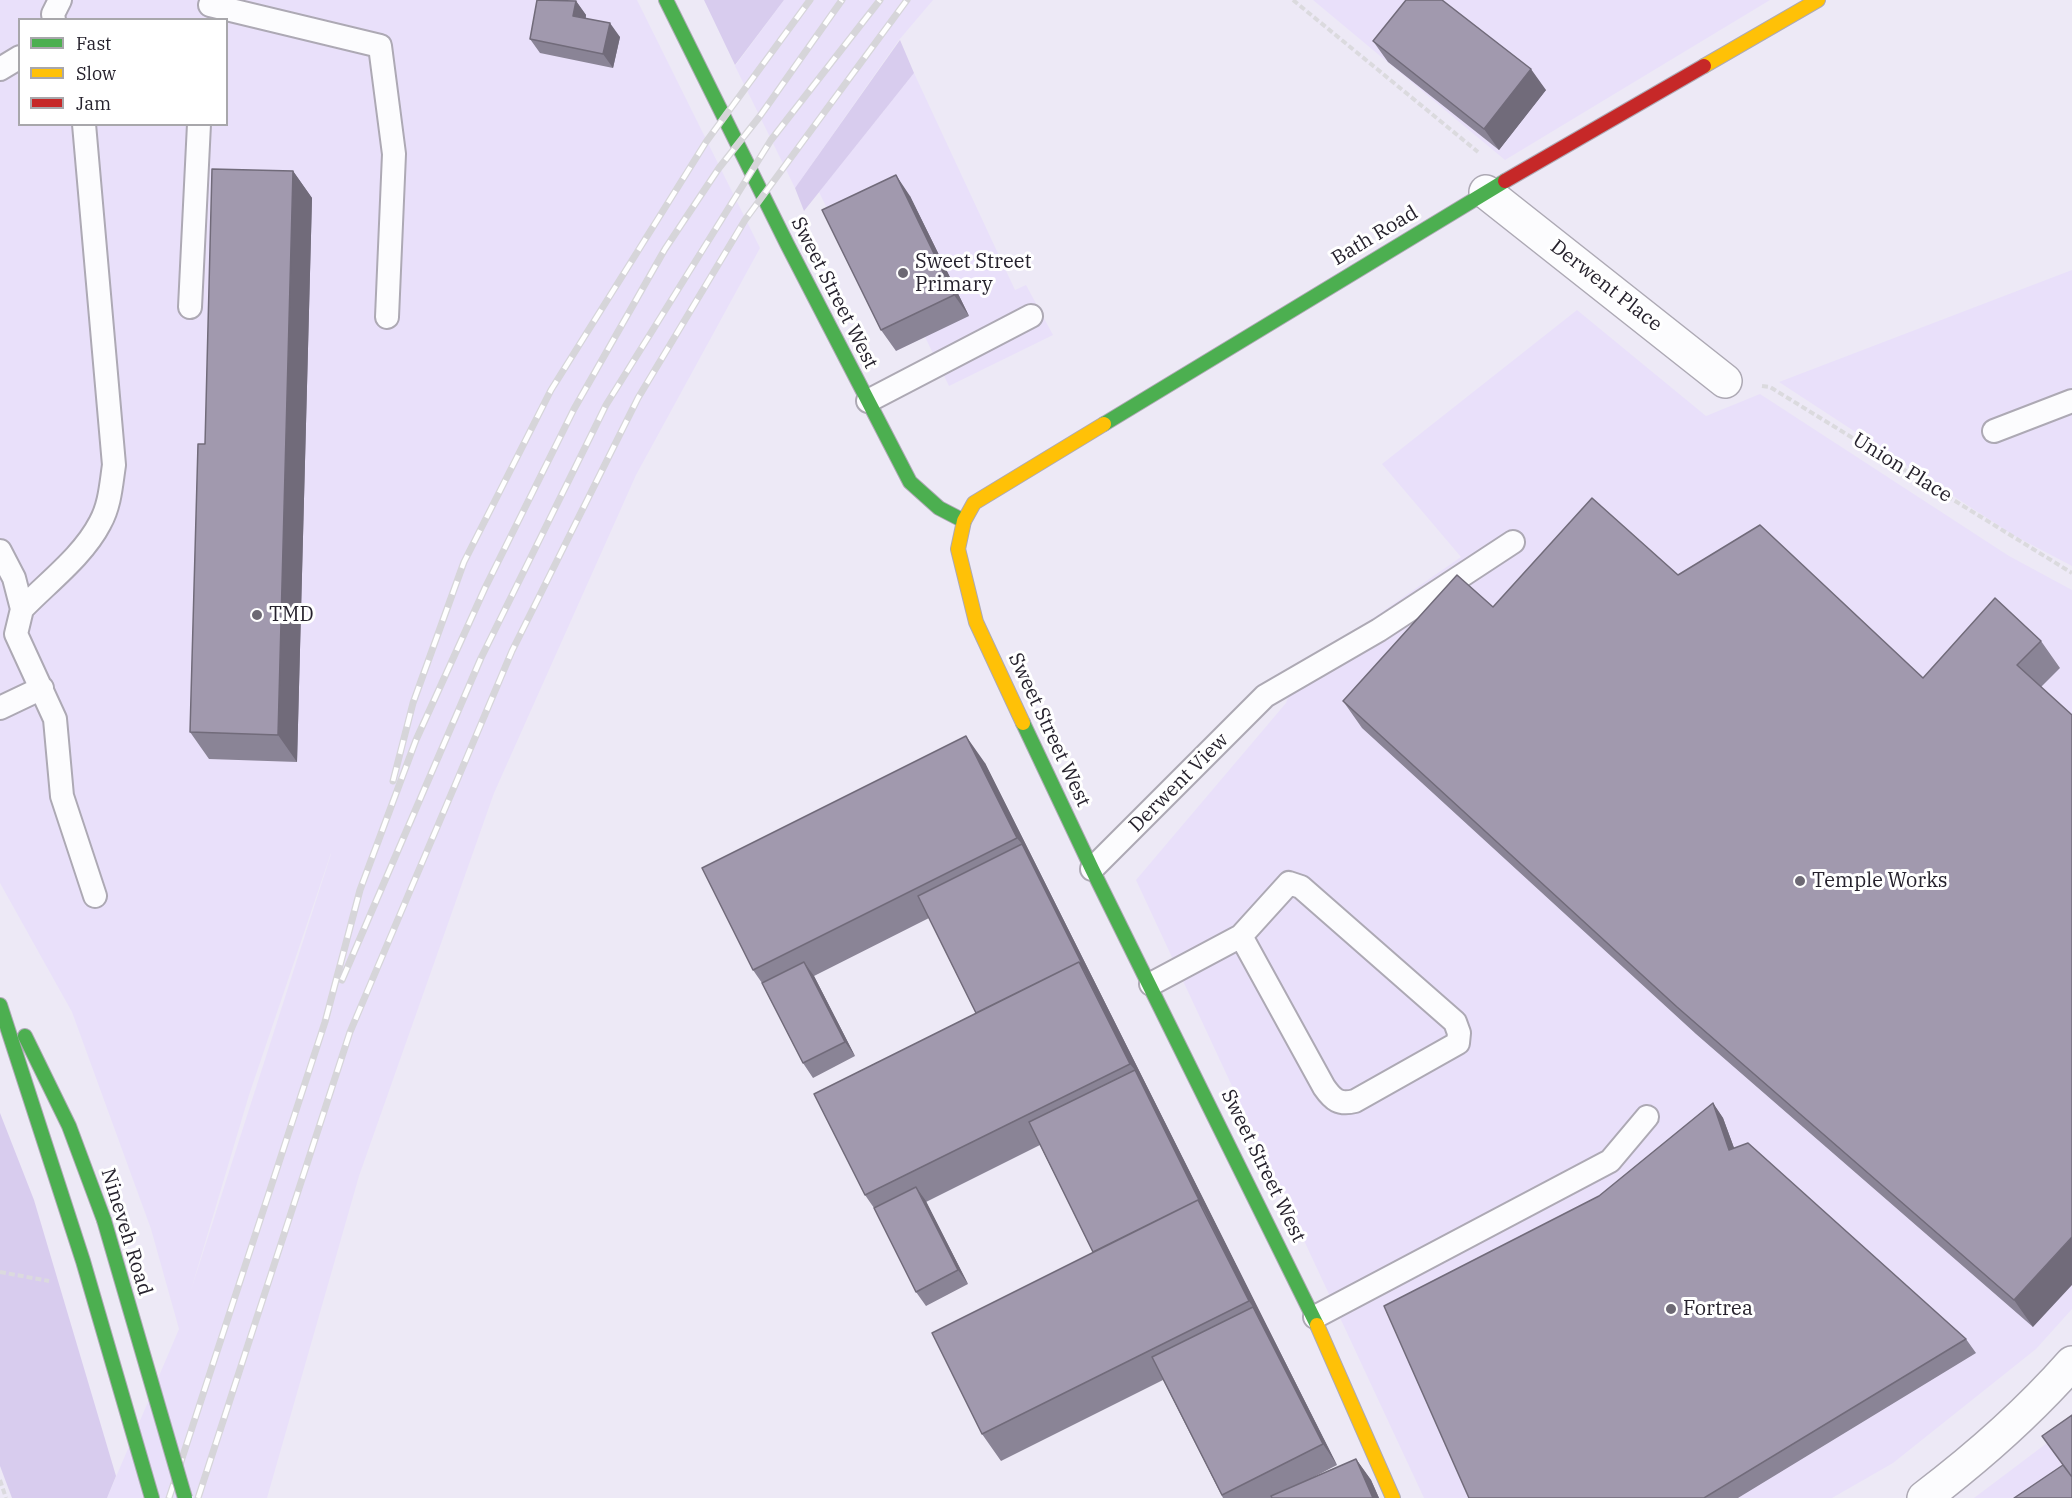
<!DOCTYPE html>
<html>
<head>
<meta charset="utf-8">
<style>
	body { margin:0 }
	#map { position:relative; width:2072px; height:1498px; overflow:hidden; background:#ede9f6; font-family:"IBM Plex Serif",serif }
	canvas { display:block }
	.legend { position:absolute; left:18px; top:18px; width:210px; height:108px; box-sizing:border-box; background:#fff; border:2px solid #a8a7ab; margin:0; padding:8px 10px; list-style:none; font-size:18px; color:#26222d }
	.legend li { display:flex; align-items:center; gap:12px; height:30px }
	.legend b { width:30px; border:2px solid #a8a7ab }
</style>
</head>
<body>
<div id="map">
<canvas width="2072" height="1498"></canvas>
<ul class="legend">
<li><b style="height:8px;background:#4caf50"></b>Fast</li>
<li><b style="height:8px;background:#ffc107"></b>Slow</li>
<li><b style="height:8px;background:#c62828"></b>Jam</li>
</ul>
</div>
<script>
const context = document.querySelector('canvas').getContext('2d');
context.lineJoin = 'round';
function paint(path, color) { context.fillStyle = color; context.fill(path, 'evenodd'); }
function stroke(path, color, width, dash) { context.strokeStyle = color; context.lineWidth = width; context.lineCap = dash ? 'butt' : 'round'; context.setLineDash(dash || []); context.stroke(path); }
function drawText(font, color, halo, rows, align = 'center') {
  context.font = font + ' "IBM Plex Serif",serif'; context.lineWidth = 6; context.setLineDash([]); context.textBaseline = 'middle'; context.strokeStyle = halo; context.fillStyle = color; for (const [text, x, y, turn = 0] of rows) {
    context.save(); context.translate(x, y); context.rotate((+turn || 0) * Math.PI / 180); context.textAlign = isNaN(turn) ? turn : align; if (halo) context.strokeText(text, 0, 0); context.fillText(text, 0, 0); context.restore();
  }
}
const built = new Path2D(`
	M0 0H637L760 248 636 475 494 793 359 1176 267 1498H107L179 1329 151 1229 72 1012 0 883ZM20 20H226V124H20ZM331 853V854L191 1290 249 1095Z
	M784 0H933L899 40 795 188 735 66Z
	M1313 0H1770L1505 160Z
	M914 73 1015 290 1026 285 1053 335 949 386 925 337 896 351 819 192Z
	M2072 270V566L2013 535 1779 382Z
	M1577 310 1706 416 1760 394 2009 556 2072 590V1309L2036 1349 1893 1463 1832 1498H1424L1136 880 1286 703 1297 671 1461 557 1382 464Z
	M2072 1426V1498H1974L2047 1443Z`);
const green = new Path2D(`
	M704 0H784L735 65Z
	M900 40 914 73 804 211 795 188Z
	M0 1113 34 1200 116 1476 107 1498H12L0 1466Z`);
const path = new Path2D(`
	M1293 0 1478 152
	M1762 386 1770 387 2072 573
	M0 1272 49 1281
	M0 1480 6 1498`);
const lane = new Path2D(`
	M210 5 380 46 394 154 387 317
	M54 20 53 14 60 0
	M0 69 20 57
	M190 307 199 124
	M868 401 1031 316
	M1994 431 2072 401
	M0 551 14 578 22 609 16 634 55 719 62 796 95 896
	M22 609C48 582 83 556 100 523 110 505 111 485 114 465L84 124
	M0 708 42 688
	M1092 869 1265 696 1379 630 1513 542
	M1151 984 1241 936 1289 883 1301 887 1455 1022 1459 1033 1458 1043 1355 1101C1339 1105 1333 1100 1324 1087L1241 936
	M1315 1317 1610 1161 1647 1117`);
const street = new Path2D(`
	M1486 192 1725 381
	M1924 1498C1978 1457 2027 1414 2072 1363`);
const fast = new Path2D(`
	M666 0 787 244 910 482 939 508 964 521
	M1104 424 1505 181
	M1023 723 1092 869 1317 1325
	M0 1005 83 1261 152 1498
	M25 1036 69 1126 104 1220`);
const slow = new Path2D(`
	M1704 66 1818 0
	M1023 723 976 622 958 549 964 521 974 503 1104 424
	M1317 1325 1393 1498`);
const jam = new Path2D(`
	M1505 181 1704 66`);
const rail = new Path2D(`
	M393 781 413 703 464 562 551 390 706 142 810 0
	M342 980 481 658 606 405 771 140 880 0
	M169 1498 325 1022 360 890 416 740 485 588 574 409 665 249 719 168 760 116 842 0
	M198 1498 350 1032 512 651 638 398 745 220 907 0`);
const fastBridge = new Path2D(`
	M104 1220 185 1498`);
const wall = new Path2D(`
	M576 1 586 15V18L620 37 613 68 540 53 530 39Z
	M1373 41 1546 90 1499 150 1388 62Z
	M293 171 312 198 297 762 209 759 190 732 205 444Z
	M910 196 969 316 896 351 881 330Z
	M1678 575 1923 678 2041 641 2060 668 2041 687 2033 1327 1696 1034 1362 728 1343 701 1493 607Z
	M985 763 1268 1328 1337 1465 1308 1480 1356 1459 1371 1480 1379 1498H1223L1163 1380 1001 1461 982 1434 1093 1252 1040 1145 926 1202 968 1284 926 1306 916 1292 874 1208 865 1195 976 1013 929 918 814 976 855 1056 813 1078 803 1063 762 983 753 970Z
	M1713 1103 1723 1118 1734 1148 1966 1339 1976 1353 1738 1498H1469L1599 1196Z`);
const shadedWall = new Path2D(`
	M576 1 586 15 583 30 573 16Z
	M610 23 620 37 613 68 603 54Z
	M1531 69 1546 90 1499 150 1484 129Z
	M293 171 312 198 297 762 278 735Z
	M896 175 910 196 969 316 954 295Z
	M966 736 985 763 1268 1328 1337 1465 1323 1444 1253 1307 1249 1301 1135 1070 1130 1064 1022 844 1017 838Z
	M804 962 814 976 855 1056 845 1042Z
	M1713 1103 1723 1118 1740 1164 1729 1150Z
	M916 1187 926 1201 968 1284 958 1270Z
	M2072 1237V1285L2033 1327 2014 1300Z
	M1356 1459 1371 1480 1379 1498H1373Z`);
const building = new Path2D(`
	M537 0 576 1 573 16 610 23 603 54 530 39Z
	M1406 0H1442L1531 69 1484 129 1373 41Z
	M212 169 293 171 278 735 190 732 198 444H205Z
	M896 175 954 295 881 330 822 210Z
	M1592 498 1678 575 1760 525 1923 678 1995 598 2041 641 2017 665 2072 715V1237L2014 1300 1677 1007 1343 701 1457 575 1493 607Z
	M966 736 1017 838 753 970 702 868Z
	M1022 844 1084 968 1079 962 976 1013 918 896Z
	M804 962 845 1042 803 1063 762 983Z
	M1079 962 1130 1064 865 1195 814 1094Z
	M1135 1070 1202 1206 1198 1200 1093 1252 1029 1122Z
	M1713 1103 1729 1150 1748 1143 1966 1339 1704 1498H1469L1384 1306 1599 1196Z
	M916 1187 958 1270 916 1292 874 1208Z
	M1198 1200 1249 1301 982 1434 932 1333Z
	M1253 1307 1323 1444 1222 1495 1152 1357Z
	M2072 1415V1477L2042 1436Z
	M1356 1459 1373 1498H1272L1271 1496Z
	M2063 1465 2072 1477V1498H2014Z`);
const markers = [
	[903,273,6,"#6c6873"],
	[257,615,6,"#6c6873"],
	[1800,881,6,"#6c6873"],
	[1671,1309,6,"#6c6873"]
];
const streetNames = [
	["Bath Road",1375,236,-31],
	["Derwent Place",1606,286,38],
	["Sweet Street West",834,293,63],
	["Union Place",1902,468,32],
	["Sweet Street West",1049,730,65],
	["Derwent View",1179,783,-45],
	["Sweet Street West",1263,1166,64],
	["Nineveh Road",126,1232,73]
];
const poiNames = [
	["Sweet Street",915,262],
	["Primary",915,285],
	["TMD",269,615],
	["Temple Works",1812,881],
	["Fortrea",1683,1309]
];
paint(built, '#e9e0fa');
paint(green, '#d8ccee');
stroke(lane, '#ada9b4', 26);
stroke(street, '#ada9b4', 36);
stroke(fast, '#ada9b4', 16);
stroke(slow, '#ada9b4', 16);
stroke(jam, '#ada9b4', 16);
stroke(path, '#dbdade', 4, [6, 3]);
stroke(lane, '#fcfcfe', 22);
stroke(street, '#fcfcfe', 33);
stroke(fast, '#4caf50', 14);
stroke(slow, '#ffc107', 14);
stroke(jam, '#c62828', 14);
stroke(rail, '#d6d5d9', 7);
stroke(rail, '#fff', 4.5, [14]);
stroke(fastBridge, '#ada9b4', 16, []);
stroke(fastBridge, '#4caf50', 14);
paint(wall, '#8a8496');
paint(shadedWall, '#716b7a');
paint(building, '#a199ae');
stroke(building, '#716b7a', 1.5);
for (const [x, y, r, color] of markers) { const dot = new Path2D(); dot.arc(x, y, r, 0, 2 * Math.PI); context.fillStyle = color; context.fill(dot); stroke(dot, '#fff', 2); }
drawText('20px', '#26222d', '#fff', streetNames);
drawText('20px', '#26222d', '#fff', poiNames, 'left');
</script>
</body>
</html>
